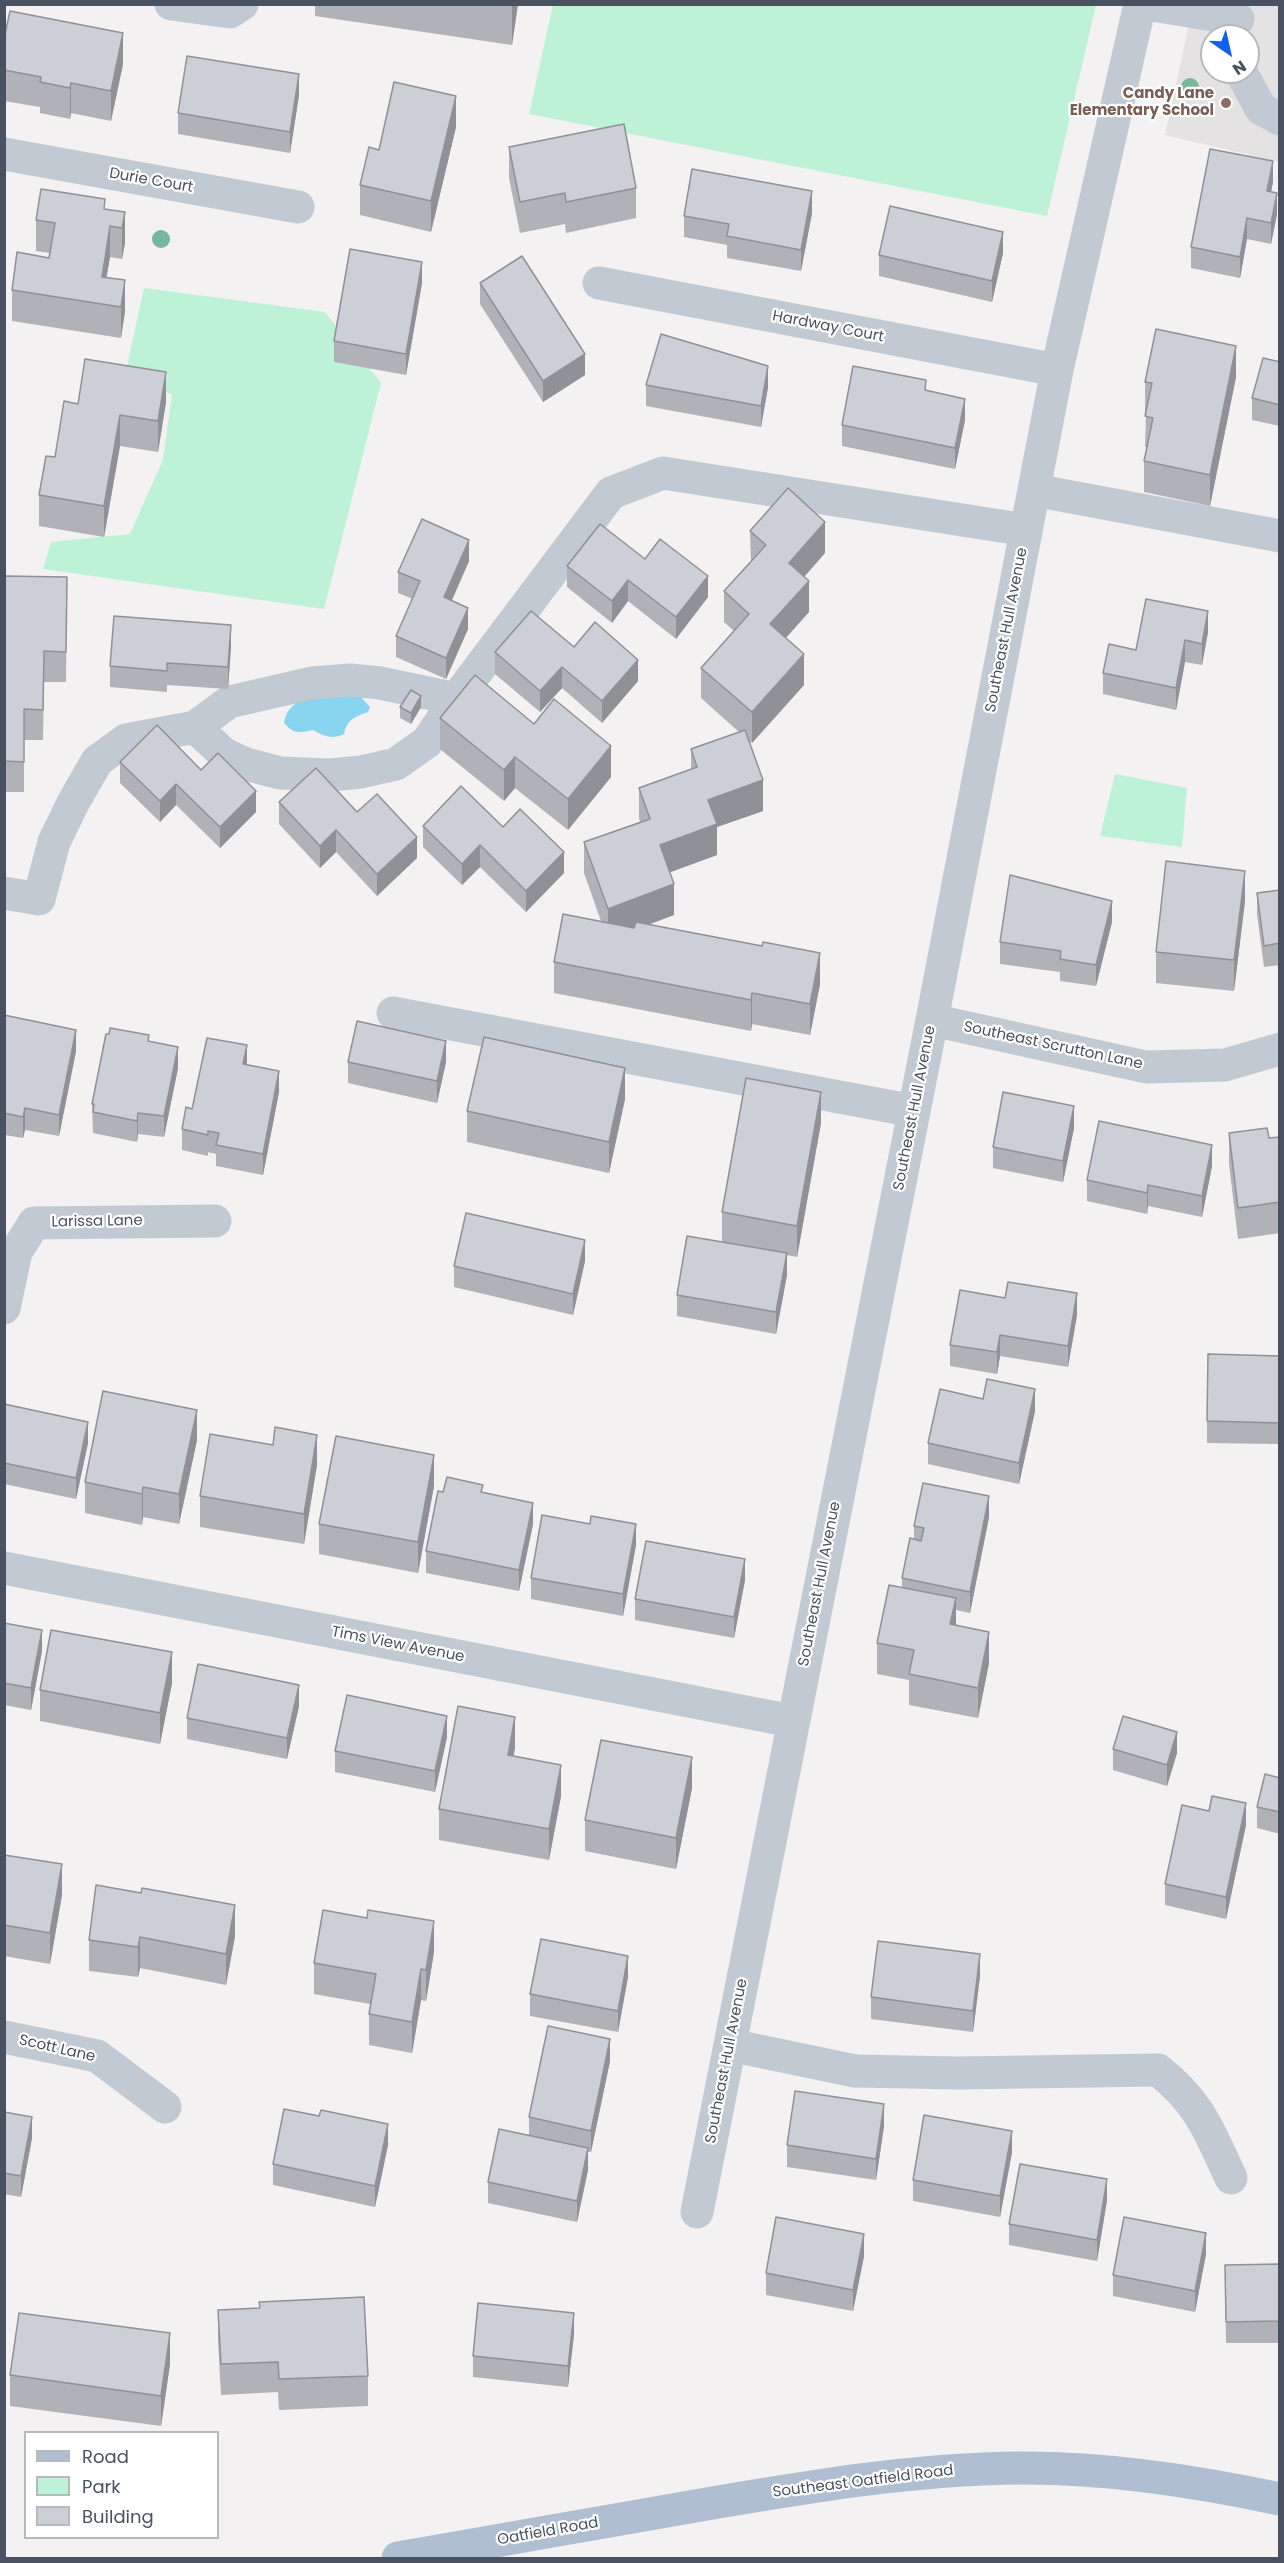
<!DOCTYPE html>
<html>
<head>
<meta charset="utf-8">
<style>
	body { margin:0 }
	#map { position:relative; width:1284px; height:2563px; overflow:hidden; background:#f3f1f1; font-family:Poppins,sans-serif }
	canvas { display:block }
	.frame { position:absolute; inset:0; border:6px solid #485260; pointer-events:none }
	.legend { position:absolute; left:24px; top:2431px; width:195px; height:108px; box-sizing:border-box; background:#fff; border:2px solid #b6babf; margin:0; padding:8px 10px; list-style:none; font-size:18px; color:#485260 }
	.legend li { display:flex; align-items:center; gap:12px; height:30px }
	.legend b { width:30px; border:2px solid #b6babf }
	.north { position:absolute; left:1200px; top:24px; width:60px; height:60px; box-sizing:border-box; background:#fff; border:2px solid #b6babf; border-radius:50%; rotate:146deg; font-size:16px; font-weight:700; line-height:24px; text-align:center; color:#485260 }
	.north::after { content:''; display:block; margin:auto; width:21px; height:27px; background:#1060ef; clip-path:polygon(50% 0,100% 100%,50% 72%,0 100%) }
</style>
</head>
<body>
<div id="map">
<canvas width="1284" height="2563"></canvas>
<div class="frame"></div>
<ul class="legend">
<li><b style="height:8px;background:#b0bed1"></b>Road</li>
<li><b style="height:16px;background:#bef2d6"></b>Park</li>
<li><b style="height:16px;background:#cdcfd6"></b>Building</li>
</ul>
<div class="north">N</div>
</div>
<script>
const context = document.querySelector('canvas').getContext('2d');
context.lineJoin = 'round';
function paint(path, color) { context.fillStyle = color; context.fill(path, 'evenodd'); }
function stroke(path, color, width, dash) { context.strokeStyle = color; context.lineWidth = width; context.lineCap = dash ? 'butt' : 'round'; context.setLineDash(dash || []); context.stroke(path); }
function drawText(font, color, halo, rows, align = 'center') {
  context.font = font + ' Poppins,sans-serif'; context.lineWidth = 4.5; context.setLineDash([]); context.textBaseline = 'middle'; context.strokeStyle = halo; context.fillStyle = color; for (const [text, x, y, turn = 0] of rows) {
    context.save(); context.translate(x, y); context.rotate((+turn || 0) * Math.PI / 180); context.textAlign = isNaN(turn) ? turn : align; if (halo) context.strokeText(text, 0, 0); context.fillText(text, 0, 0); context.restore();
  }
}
const education = new Path2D(`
	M1193 5H1279V162L1165 135ZM1212 36H1248V72H1212Z`);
const green = new Path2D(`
	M553 5H1096L1047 216 529 114Z
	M144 288 325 312 381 383 324 609 43 569 51 542 130 534 163 460 172 394 124 381Z
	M1115 774 1187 788 1182 847 1100 836Z`);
const water = new Path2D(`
	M360 696 370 707 368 712C355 717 347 719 344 734 332 740 324 736 313 730 300 733 293 734 284 723 290 689 333 697 360 696Z`);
const minor = new Path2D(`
	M171 4 230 12 242 4
	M1146 4 1238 19
	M1241 72 1261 109 1280 119
	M4 154 298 207
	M599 283 1057 370
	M1034 490 1280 536
	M195 727 224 754 246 764 280 773 330 775 361 772 396 764 427 742 456 699 611 493 663 473 1026 530
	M4 893 39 899 54 842 73 803 97 761 126 740 195 727 229 702 312 683 350 680 380 683 456 699
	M393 1013 914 1111
	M932 1020 1146 1067 1225 1065 1280 1049
	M4 1308 16 1252 34 1223 215 1221
	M4 1568 792 1721
	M4 2037 97 2056 165 2107
	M730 2045 855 2071 958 2073 1158 2070C1200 2103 1209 2131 1231 2178
	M697 2212 932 1020 1057 370 1140 4`);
const major = new Path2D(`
	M398 2558C499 2541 600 2522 701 2505 807 2487 912 2469 1019 2468 1106 2467 1195 2481 1280 2499`);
const trees = [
	[1190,87],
	[161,239]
];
const wall = new Path2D(`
	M315 4H518L512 45 315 16Z
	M4 39 123 64 111 121 71 113 70 119 40 113V107L4 101Z
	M299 95 290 153 178 134V113Z
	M456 127 431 232 360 215V185L379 150Z
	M509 147 636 188V218L566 233 565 224 520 233 509 178Z
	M1273 182 1271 192 1277 214 1271 244 1247 239 1240 278 1191 268V247Z
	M105 209 125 212V243L122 259 110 257 106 277 125 311 121 338 12 321V290L49 258 50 253 36 251V220Z
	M812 213 801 271 727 258V245L684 237V216Z
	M1003 253 992 302 879 276V255Z
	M422 283 406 375 334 362V341Z
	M480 283 585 375 543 402 480 304Z
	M1280 362V426L1252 420V398Z
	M1236 377 1210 506 1144 492V461L1147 447H1145L1146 413 1145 412V382Z
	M646 385 768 387 761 427 646 406Z
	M166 402 158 452 120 446 104 537 39 526V495L78 404Z
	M965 420 955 469 842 446V425Z
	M750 531 825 553 804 577 809 612 786 638 804 685 752 743 749 741 763 811 717 827V855L670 872 674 915 648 925 820 984 810 1035 752 1024 751 1031 554 993V962L601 921 584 873V842L640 822 639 818V788L691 769V749L739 732 701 698V668L734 631 724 622V591L751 562Z
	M645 559 708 597 676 639 628 601 612 623 567 587V566Z
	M469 561 452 600 468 629 446 679 396 657V636L413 599 398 593V572Z
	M4 576 67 577 66 682H44L43 740H24V792H4Z
	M1208 632 1202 665 1185 662 1176 710 1103 694V673L1136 650Z
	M231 646 228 689 167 685V692L110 687V666Z
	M574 647 638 681 602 723 562 688 540 712 495 674V652Z
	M400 707H421L411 724 400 718Z
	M440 718 534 724 611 777 568 830 515 788 504 801 440 749Z
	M120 762 201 770 256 812 220 848 176 805 160 822 120 783Z
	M279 802 357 812 417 858 377 896 336 852 320 868 279 824Z
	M423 826 503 827 564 873 526 912 480 867 462 885 423 847Z
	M1280 890V965L1264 967 1257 914V893Z
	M1245 901 1234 991 1156 983V952Z
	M1112 922 1096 986 1060 981V972L1000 964V942Z
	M4 1015 76 1051 59 1136 25 1130 23 1138 4 1135Z
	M149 1041 178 1068 164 1137 138 1134 137 1142 93 1133 92 1104Z
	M348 1062H446L437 1103 348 1083Z
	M247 1065 279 1092 263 1175 216 1166V1154L208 1152V1156L182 1150V1129L192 1109Z
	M625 1099 609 1173 467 1142V1111Z
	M821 1123 797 1257 787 1255V1275L776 1334 677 1316V1295L722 1242V1212Z
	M1074 1128 1063 1182 993 1168V1147Z
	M1229 1133 1269 1138 1280 1137V1233L1238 1239 1229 1164Z
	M1212 1166 1202 1217 1148 1206 1147 1214 1087 1201V1180Z
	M585 1261 573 1315 454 1287V1266Z
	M1077 1315 1068 1367 1000 1356 997 1374 950 1366V1345Z
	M1279 1369 1280 1444 1207 1443V1421Z
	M4 1404 88 1443 76 1499 4 1484Z
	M1035 1411 1019 1484 928 1464V1443Z
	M197 1440 179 1524 143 1517 142 1525 85 1513V1482Z
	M317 1465 304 1544 200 1527V1496Z
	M434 1486 418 1573 319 1554V1524Z
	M443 1492 483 1493 533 1524 519 1591 426 1573V1551Z
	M989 1517 970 1613 956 1610V1625L989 1663 978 1718 909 1705V1680L877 1674V1643L902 1587V1578L914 1539V1526Z
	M636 1545 623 1616 531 1599V1578Z
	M745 1580 734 1638 635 1620V1599Z
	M4 1623 42 1651 31 1710 4 1705Z
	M172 1683 160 1744 40 1721V1690Z
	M299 1706 287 1759 187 1739V1718Z
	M447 1737 435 1792 335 1772V1751Z
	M515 1748 513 1756 561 1796 549 1860 439 1840V1809Z
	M1113 1749 1177 1753 1167 1786 1113 1770Z
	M1280 1778V1834L1257 1828V1807Z
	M692 1788 676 1869 585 1851V1820Z
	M1246 1825 1226 1919 1165 1905V1884Z
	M4 1855 62 1895 50 1964 4 1956Z
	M96 1885 235 1936 226 1985 140 1968 138 1977 89 1971V1940Z
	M434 1952 426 2001 421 2000 412 2053 369 2045V2014L370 2004 314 1994V1963Z
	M980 1976 973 2032 871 2019V1997Z
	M628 1977 618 2032 530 2016V1994Z
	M610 2061 591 2152H588V2170L577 2222 488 2203V2182L529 2135V2117Z
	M4 2112 32 2138 21 2197 4 2194Z
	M319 2116 388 2145 375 2207 273 2185V2164Z
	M884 2126 876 2180 787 2167V2145Z
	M1012 2152 1000 2217 913 2201V2180Z
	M1107 2200 1097 2261 1009 2245V2224Z
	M1206 2254 1195 2312 1113 2296V2275Z
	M864 2256 853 2311 766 2295V2273Z
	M1280 2264V2343H1226L1225 2265Z
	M218 2310 368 2376V2406L279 2410 278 2392 221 2395 218 2341Z
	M574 2334 568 2387 473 2377V2356Z
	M170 2364 161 2426 10 2406V2375Z`);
const shadedWall = new Path2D(`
	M512 4H518L512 45Z
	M123 33V64L111 121V91Z
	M299 74V95L290 153V132Z
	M71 83V113L70 119V88Z
	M456 96V127L431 232V201Z
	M1273 161V182L1267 212V191Z
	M812 191V213L801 271V250Z
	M1277 193V214L1271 244V223Z
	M125 212V243L122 259V228Z
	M1247 218V239L1240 278V257Z
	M110 226V257L102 304V277Z
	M1003 232V253L992 302V281Z
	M422 262V283L406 375V354Z
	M125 280V311L121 338V307Z
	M1236 346V377L1210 506V475Z
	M585 354V375L543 402V381Z
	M768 366V387L761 427V406Z
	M166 372V402L158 452V421Z
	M965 399V420L955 469V448Z
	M120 415V446L104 537V506Z
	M825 522V553L789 594V563Z
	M469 540V561L444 618V597Z
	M708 576V597L676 639V617Z
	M628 580V601L612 623V601Z
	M809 581V612L770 655V624Z
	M468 608V629L446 679V658Z
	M1208 611V632L1202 665V644Z
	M231 625V646L228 689V667Z
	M1185 640V662L1176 710V688Z
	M804 654V685L752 743V712Z
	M638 660V681L602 723V701Z
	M562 667V688L540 712V691Z
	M421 696V707L411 724V713Z
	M611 746V777L568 830V799Z
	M515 757V788L504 801V770Z
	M763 780V811L717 827V855L660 876V845L708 800Z
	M176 784V805L160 822V801Z
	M256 791V812L220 848V827Z
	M336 830V852L320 868V846Z
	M417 837V858L377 896V874Z
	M480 845V867L462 885V864Z
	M564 852V873L526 912V891Z
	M1245 871V901L1234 991V960Z
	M674 884V915L608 939V909Z
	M1112 901V922L1096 986V965Z
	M820 953V984L810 1035V1004Z
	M752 993V1024L751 1031V1000Z
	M76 1030V1051L59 1136V1115Z
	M446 1041V1062L437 1103V1081Z
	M247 1045V1066L243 1064Z
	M178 1047V1068L164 1137V1116Z
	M625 1068V1099L609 1173V1142Z
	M279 1071V1092L263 1175V1154Z
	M821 1092V1123L797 1257V1226Z
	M1074 1106V1128L1063 1182V1161Z
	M25 1108V1130L23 1138V1117Z
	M138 1113V1134L137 1142V1121Z
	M1212 1145V1166L1202 1217V1196Z
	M1148 1185V1206L1147 1214V1193Z
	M585 1240V1261L573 1315V1294Z
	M787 1253V1275L776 1334V1312Z
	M1077 1293V1315L1068 1367V1346Z
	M1000 1335V1356L997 1374V1352Z
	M1035 1389V1411L1019 1484V1463Z
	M197 1410V1440L179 1524V1494Z
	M88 1422V1443L76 1499V1478Z
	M317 1435V1465L304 1544V1514Z
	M434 1455V1486L418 1573V1542Z
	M143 1487V1517L142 1525V1494Z
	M989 1496V1517L970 1613V1592Z
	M533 1503V1524L519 1591V1570Z
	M636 1524V1545L623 1616V1594Z
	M745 1559V1580L734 1638V1617Z
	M956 1598V1629L950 1624Z
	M42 1630V1651L31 1710V1688Z
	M989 1632V1663L978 1718V1688Z
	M172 1652V1683L160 1744V1713Z
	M299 1685V1706L287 1759V1738Z
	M447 1716V1737L435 1792V1771Z
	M515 1717V1748L508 1786V1755Z
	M1177 1732V1753L1167 1786V1765Z
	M692 1757V1788L676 1869V1838Z
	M561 1765V1796L549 1860V1829Z
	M1246 1803V1825L1226 1919V1897Z
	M62 1864V1895L50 1964V1933Z
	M235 1905V1936L226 1985V1954Z
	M434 1921V1952L426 2001V1970Z
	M140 1937V1968L138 1977V1947Z
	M980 1954V1976L973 2032V2011Z
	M628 1956V1977L618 2032V2011Z
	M421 1969V2000L412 2053V2022Z
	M610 2039V2061L591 2152V2131Z
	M884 2104V2126L876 2180V2159Z
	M32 2117V2138L21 2197V2176Z
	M388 2124V2145L375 2207V2186Z
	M1012 2131V2152L1000 2217V2196Z
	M588 2148V2170L577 2222V2201Z
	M1107 2179V2200L1097 2261V2240Z
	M1206 2233V2254L1195 2312V2291Z
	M864 2234V2256L853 2311V2290Z
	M574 2313V2334L568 2387V2366Z
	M170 2333V2364L161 2426V2396Z`);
const building = new Path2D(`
	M10 11 123 33 111 91 71 83 70 88 40 82 41 77 4 70V39Z
	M187 56 299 74 290 132 178 113Z
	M394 82 456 96 431 201 360 185 369 147 379 150Z
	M624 124 636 188 566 202 565 193 520 202 509 147Z
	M1210 149 1273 161 1267 191 1277 193 1271 223 1247 218 1240 257 1191 247Z
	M692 169 812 191 801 250 727 236 729 224 684 216Z
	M41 189 105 199 104 209 125 212 122 228 110 226 102 277 125 280 121 307 12 290 17 252 49 258 55 223 36 220Z
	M890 206 1003 232 992 281 879 255Z
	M350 249 422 262 406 354 334 341Z
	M522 256 585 354 543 381 480 283Z
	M1156 329 1236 346 1210 475 1144 461 1153 418 1145 416 1152 383 1145 382Z
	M661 334 768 366 761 406 646 385Z
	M1263 358 1280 362V405L1252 398Z
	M85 359 166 372 158 421 120 415 104 506 39 495 46 456 55 457 64 401 78 404Z
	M853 366 926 380 925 390 965 399 955 448 842 425Z
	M788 488 825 522 789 563 809 581 770 624 804 654 752 712 701 668 749 614 724 591 766 545 750 531Z
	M422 519 469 540 444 597 468 608 446 658 396 636 420 581 398 572Z
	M600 524 645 559 660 539 708 576 676 617 628 580 612 601 567 566Z
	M4 576 67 577 66 652 44 651 43 710 24 709V762L4 761Z
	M1146 599 1208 611 1202 644 1185 640 1176 688 1103 673 1109 644 1136 650Z
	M531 611 574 647 595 622 638 660 602 701 562 667 540 691 495 652Z
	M114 616 231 625 228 667 167 663V671L110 666Z
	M475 675 534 724 554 699 611 746 568 799 515 757 504 770 440 718Z
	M411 690 421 696 411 713 400 707Z
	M157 725 201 770 218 753 256 791 220 827 176 784 160 801 120 762Z
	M745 730 763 780 708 800 717 824 660 845 674 884 608 909 584 842 650 819 639 788 697 767 691 749Z
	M316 768 357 812 377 794 417 837 377 874 336 830 320 846 279 802Z
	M461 786 503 827 520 809 564 852 526 891 480 845 462 864 423 826Z
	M1166 861 1245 871 1234 960 1156 952Z
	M1010 875 1112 901 1096 965 1060 959 1061 951 1000 942Z
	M1280 890V943L1264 946 1257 893Z
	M563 914 634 928 636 922 762 946 763 942 820 953 810 1004 752 993 751 1000 554 962Z
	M4 1015 76 1030 59 1115 25 1108 23 1117 4 1113Z
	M357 1021 446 1041 437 1081 348 1062Z
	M110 1028 149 1035 148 1041 178 1047 164 1116 138 1113 137 1121 93 1112 94 1104H92L106 1034H109Z
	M484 1037 625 1068 609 1142 467 1111Z
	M207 1038 247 1045 243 1064 279 1071 263 1154 216 1145 219 1133 208 1131V1135L182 1129 186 1107 192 1109Z
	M746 1078 821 1092 797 1226 722 1212Z
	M1003 1092 1074 1106 1063 1161 993 1147Z
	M1099 1121 1212 1145 1202 1196 1148 1185 1147 1193 1087 1180Z
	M1267 1128 1269 1138 1280 1137V1202L1238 1208 1229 1133Z
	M466 1213 585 1240 573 1294 454 1266Z
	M687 1236 787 1253 776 1312 677 1295Z
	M1008 1282 1077 1293 1068 1346 1000 1335 997 1352 950 1345 960 1290 1005 1298Z
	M1208 1354 1279 1356 1280 1423 1207 1421Z
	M987 1379 1035 1389 1019 1463 928 1443 940 1389 983 1399Z
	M103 1391 197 1410 179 1494 143 1487 142 1494 85 1482Z
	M4 1404 88 1422 76 1478 4 1463Z
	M275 1427 317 1435 304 1514 200 1496 210 1434 273 1445Z
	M336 1436 434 1455 418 1542 319 1524Z
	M447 1477 483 1485 481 1492 533 1503 519 1570 426 1551 438 1491 443 1492Z
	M923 1483 989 1496 970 1592 902 1578 910 1538 921 1541 924 1528 914 1526Z
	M542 1515 590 1524 591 1516 636 1524 623 1594 531 1578Z
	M646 1541 745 1559 734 1617 635 1599Z
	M889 1585 956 1598 950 1624 989 1632 978 1688 909 1674 914 1650 877 1643Z
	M4 1623 42 1630 31 1688 4 1683Z
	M51 1630 172 1652 160 1713 40 1690Z
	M198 1664 299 1685 287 1738 187 1718Z
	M347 1695 447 1716 435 1771 335 1751Z
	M458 1706 515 1717 508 1755 561 1765 549 1829 439 1809Z
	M1123 1716 1177 1732 1167 1765 1113 1749Z
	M601 1740 692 1757 676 1838 585 1820Z
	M1265 1774 1280 1778V1812L1257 1807Z
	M1212 1796 1246 1803 1226 1897 1165 1884 1182 1805 1209 1811Z
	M4 1855 62 1864 50 1933 4 1925Z
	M96 1885 141 1893 142 1888 235 1905 226 1954 140 1937 138 1947 89 1940Z
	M323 1910 367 1918 368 1910 434 1921 426 1970 421 1969 412 2022 369 2014 376 1974 314 1963Z
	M541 1939 628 1956 618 2011 530 1994Z
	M878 1941 980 1954 973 2011 871 1997Z
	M548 2026 610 2039 591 2131 529 2117Z
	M795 2091 884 2104 876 2159 787 2145Z
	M284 2109 319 2116 321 2110 388 2124 375 2186 273 2164Z
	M4 2112 32 2117 21 2176 4 2173Z
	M924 2115 1012 2131 1000 2196 913 2180Z
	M499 2129 588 2148 577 2201 488 2182Z
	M1020 2164 1107 2179 1097 2240 1009 2224Z
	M776 2217 864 2234 853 2290 766 2273Z
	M1124 2217 1206 2233 1195 2291 1113 2275Z
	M1280 2264V2321L1226 2322 1225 2265Z
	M364 2297 368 2376 279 2379 278 2362 221 2364 218 2310 260 2308 259 2302Z
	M478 2303 574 2313 568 2366 473 2356Z
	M19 2313 170 2333 161 2396 10 2375Z`);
const markers = [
	[1226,103,6,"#8d6e63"]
];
const educationNames = [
	["Candy Lane",1214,94],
	["Elementary School",1214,111]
];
const streetNames = [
	["Durie Court",151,181,10],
	["Hardway Court",828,327,11],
	["Southeast Hull Avenue",1007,630,-79],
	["Southeast Scrutton Lane",1053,1046,12],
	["Southeast Hull Avenue",915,1108,-79],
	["Larissa Lane",97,1222,-1],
	["Southeast Hull Avenue",820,1584,-79],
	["Tims View Avenue",398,1645,11],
	["Scott Lane",57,2049,13],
	["Southeast Hull Avenue",727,2061,-79],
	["Southeast Oatfield Road",863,2482,-7],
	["Oatfield Road",548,2532,-10]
];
paint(education, '#e4e2e3');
paint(green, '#bef2d6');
paint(water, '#89d4f1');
stroke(minor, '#c1cad3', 33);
stroke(major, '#b0bed1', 33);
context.fillStyle = '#78b79c';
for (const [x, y] of trees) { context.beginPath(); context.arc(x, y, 9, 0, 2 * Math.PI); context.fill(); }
paint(wall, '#b0b2b8');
paint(shadedWall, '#909196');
paint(building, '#cdcfd6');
stroke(building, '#909196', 1.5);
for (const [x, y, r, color] of markers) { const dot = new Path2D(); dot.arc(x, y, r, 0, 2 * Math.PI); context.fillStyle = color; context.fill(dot); stroke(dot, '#fff', 2); }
drawText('bold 15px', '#785e54', '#fff', educationNames, 'right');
drawText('15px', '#485260', '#fff', streetNames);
</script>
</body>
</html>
